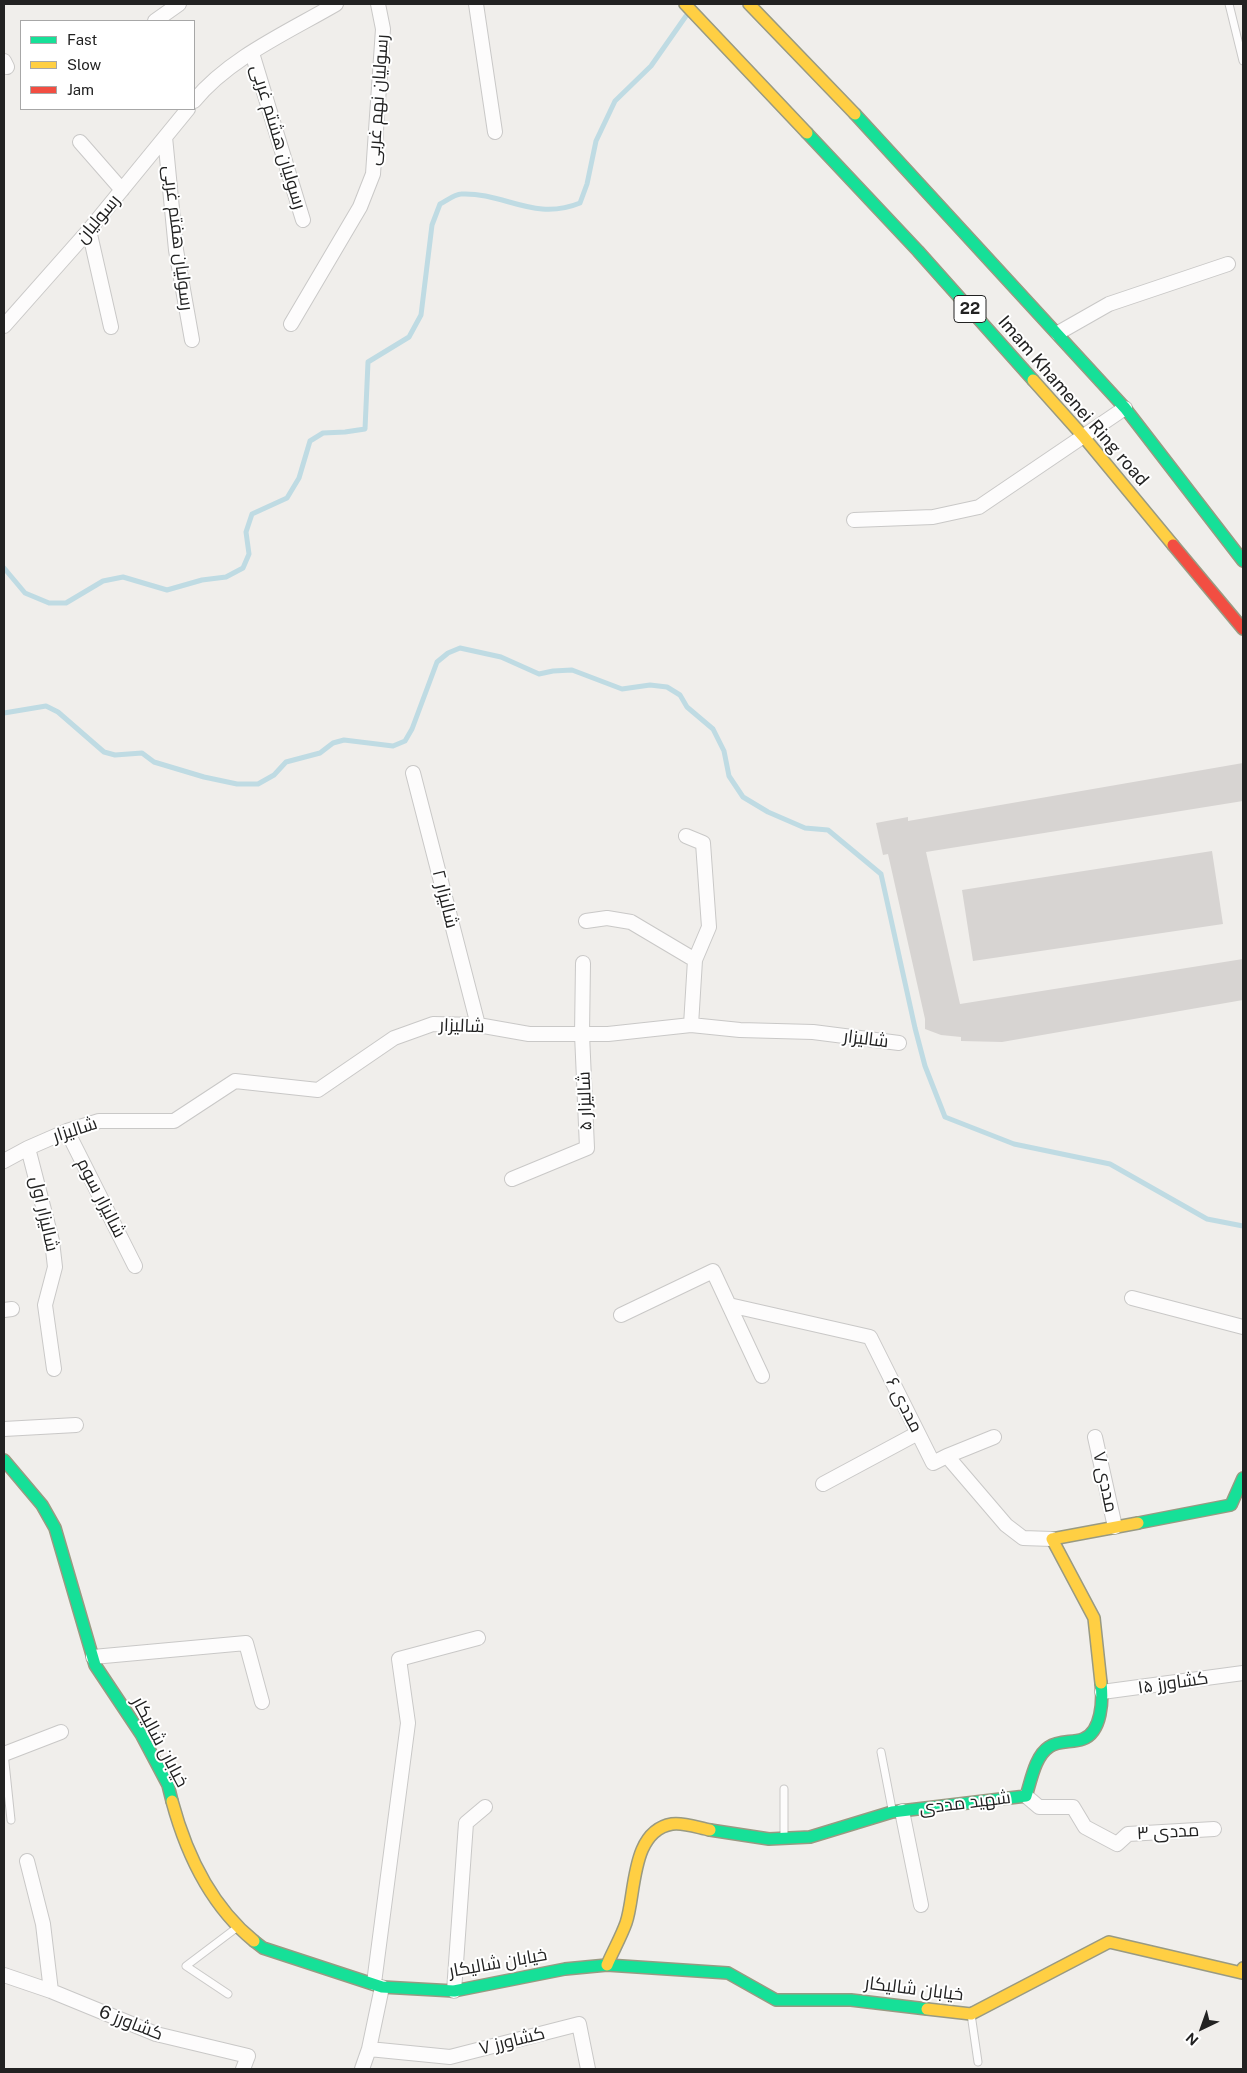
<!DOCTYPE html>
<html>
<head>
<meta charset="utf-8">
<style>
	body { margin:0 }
	#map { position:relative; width:1247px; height:2073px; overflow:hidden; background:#f0eeeb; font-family:"Public Sans",sans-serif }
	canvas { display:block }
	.frame { position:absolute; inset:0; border:5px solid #222; pointer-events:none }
	.legend { position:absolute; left:20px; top:20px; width:175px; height:90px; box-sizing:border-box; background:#fff; border:1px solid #a7a7a7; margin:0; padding:6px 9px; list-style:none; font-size:15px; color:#222 }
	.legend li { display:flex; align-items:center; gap:10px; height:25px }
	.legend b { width:25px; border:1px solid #a7a7a7 }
	.north { position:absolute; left:1177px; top:2003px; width:50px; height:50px; -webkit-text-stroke:4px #fff; paint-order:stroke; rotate:222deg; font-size:14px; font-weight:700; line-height:20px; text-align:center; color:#222 }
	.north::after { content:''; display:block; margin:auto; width:18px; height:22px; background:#222; clip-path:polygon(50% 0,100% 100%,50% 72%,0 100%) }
</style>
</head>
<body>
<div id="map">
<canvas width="1247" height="2073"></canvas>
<div class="frame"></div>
<ul class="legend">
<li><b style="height:6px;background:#16e098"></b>Fast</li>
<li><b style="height:6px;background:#ffcf43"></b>Slow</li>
<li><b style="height:6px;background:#f24e42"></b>Jam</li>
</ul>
<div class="north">N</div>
</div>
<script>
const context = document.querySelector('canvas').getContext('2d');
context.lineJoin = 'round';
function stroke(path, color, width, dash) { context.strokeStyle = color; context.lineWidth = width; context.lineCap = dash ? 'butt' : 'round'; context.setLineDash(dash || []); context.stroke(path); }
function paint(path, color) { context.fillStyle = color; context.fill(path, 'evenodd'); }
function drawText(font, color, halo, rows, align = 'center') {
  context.font = font + ' "Public Sans",Cairo,sans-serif'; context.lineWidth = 4; context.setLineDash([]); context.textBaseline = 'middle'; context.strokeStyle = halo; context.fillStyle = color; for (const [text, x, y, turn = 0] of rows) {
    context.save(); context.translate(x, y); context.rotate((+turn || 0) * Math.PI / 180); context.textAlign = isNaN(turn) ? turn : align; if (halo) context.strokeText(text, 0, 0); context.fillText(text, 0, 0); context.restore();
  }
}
const stream = new Path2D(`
	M4 568 25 593 49 603H66L103 581 123 577 167 590 202 580 226 577 243 568 249 554 246 532 252 514 287 498 299 478 310 441 323 433 345 432 365 429 368 362 409 337 421 315 432 225 440 204C446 201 455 194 461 194 504 192 534 222 580 203L587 184 596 141 615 101 651 66 686 16
	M4 713 46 706 58 712 104 752 115 755 142 753 154 762 204 777 237 784H258L274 775 286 762 320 753 333 743 344 740 393 746 405 741 412 729 437 662 448 653 460 648 501 657 539 674 553 671 572 670 622 689 650 685 667 687 680 695 687 707 713 729 724 751 729 776 743 797 768 812 805 828 828 830 881 874 915 1028 925 1066 945 1117 1014 1144 1110 1164 1207 1219 1243 1226`);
const building = new Path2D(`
	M1243 763V801L926 852 960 1004 1243 959V1000L1002 1042 961 1041V1037L941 1035 925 1029V1019L888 854 883 855 876 823 908 817V821Z
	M1212 851 1223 924 973 961 962 890Z`);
const lane = new Path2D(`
	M1229 4 1243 61
	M881 1752 892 1809
	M4 1753 11 1820
	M784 1789V1836
	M228 1994 186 1966 235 1929
	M971 2014 978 2062`);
const street = new Path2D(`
	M476 4 495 132
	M155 21 179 4
	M252 53 303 220
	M4 61 7 67
	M194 101C229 58 288 32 336 4
	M165 137 176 250 192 340
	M80 142 122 190
	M89 230 111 327
	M291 324 360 207 373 174 383 29 378 4
	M4 326 89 230 188 109
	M1058 333 1109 304 1228 264
	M854 520 933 517 979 507 1125 408
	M413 773 478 1025
	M686 836 703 843 709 927 695 960 691 1025
	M586 921 607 918 631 922 695 960
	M67 1131 135 1266
	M28 1148 52 1241 55 1267 45 1305 54 1369
	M4 1161 28 1148 67 1131 99 1121H174L235 1081 318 1090 394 1038 433 1024 478 1025 529 1034H608L691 1025 740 1030 813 1032 899 1043
	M512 1179 587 1148 582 1034 583 963
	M1132 1298 1243 1327
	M729 1305 870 1337 933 1463 947 1456 1006 1525 1023 1538 1052 1539
	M4 1310 12 1309
	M621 1315 713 1271 762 1376
	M4 1429 76 1425
	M1095 1437 1115 1527
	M947 1456 994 1437
	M823 1484 918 1433
	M93 1657 246 1643 262 1702
	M1102 1692 1243 1673
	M4 1754 61 1732
	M1026 1796 1039 1807H1073L1085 1827 1117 1844 1128 1834 1214 1829
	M902 1811 921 1905
	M27 1861 43 1924 51 1991
	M4 1975 51 1991 156 2034 248 2056 243 2069
	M374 1983 408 1723 399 1659 478 1638
	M454 1991 466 1823 485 1807
	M369 2049 450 2057 579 2024 588 2069
	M362 2069 369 2049 382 1987`);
const fast = new Path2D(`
	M855 114 1125 408 1243 561
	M807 133 918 251 1033 380
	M4 1460 42 1505 55 1528 95 1665 141 1734 168 1785 172 1801
	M1138 1523 1231 1505 1243 1478
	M710 1830 769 1839 810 1837 892 1812 1026 1796C1031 1781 1035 1756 1049 1747 1059 1740 1072 1743 1083 1739 1102 1732 1103 1700 1101 1683
	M254 1941 263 1948 382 1987 454 1991 565 1969 607 1965 728 1973 776 2000H851L927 2009`);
const slow = new Path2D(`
	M685 4 807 133
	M749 4 855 114
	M1033 380 1083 436 1173 545
	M1101 1683 1094 1618 1052 1539 1138 1523
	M172 1801C186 1853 211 1906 254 1941
	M607 1965C613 1951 621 1937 626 1923 636 1895 630 1831 672 1824 683 1822 699 1828 710 1830
	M927 2009 971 2014 1109 1942 1242 1973 1243 1968`);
const jam = new Path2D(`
	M1173 545 1243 629`);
const shields = [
	[970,309,32]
];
const shieldNames = [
	["22",970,309]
];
const streetNames = [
	["رسولیان نهم غربی",378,100,-86],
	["رسولیان هشتم غربی",278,137,73],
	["رسولیان",98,219,-50],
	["رسولیان هفتم غربی",178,238,83],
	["Imam Khamenei Ring road",1073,401,49],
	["شالیزار ۲",445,899,76],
	["شالیزار",462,1026,2],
	["شالیزار",866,1039,7],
	["شالیزار ۵",585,1101,-92],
	["شالیزار",75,1130,-18],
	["شالیزار سوم",101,1198,63],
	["شالیزار اول",44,1214,77],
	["مددی ۶",904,1405,63],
	["مددی ۷",1105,1482,78],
	["کشاورز ۱۵",1173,1683,-8],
	["خیابان شالیکار",160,1742,62],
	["شهید مددی",965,1803,-7],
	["مددی ۳",1168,1832,-3],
	["خیابان شالیکار",498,1963,-10],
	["خیابان شالیکار",914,1989,7],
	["کشاورز 6",131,2023,21],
	["کشاورز ۷",512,2041,-14]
];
stroke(stream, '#bfdbe3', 5);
paint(building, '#d7d4d2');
stroke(lane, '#c9c8c7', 9);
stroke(street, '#c9c8c7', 16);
stroke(fast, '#999a82', 14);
stroke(slow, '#999a82', 14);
stroke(jam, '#999a82', 14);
stroke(lane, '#fdfcfc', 7);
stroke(street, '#fdfcfc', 14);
stroke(fast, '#16e098', 11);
stroke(slow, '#ffcf43', 11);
stroke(jam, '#f24e42', 11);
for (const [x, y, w] of shields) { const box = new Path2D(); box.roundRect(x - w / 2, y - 13.5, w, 27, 4); context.fillStyle = '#fff'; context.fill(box); stroke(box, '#222', 1); }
drawText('bold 16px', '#222', null, shieldNames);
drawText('18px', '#222', '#fff', streetNames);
</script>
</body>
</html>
